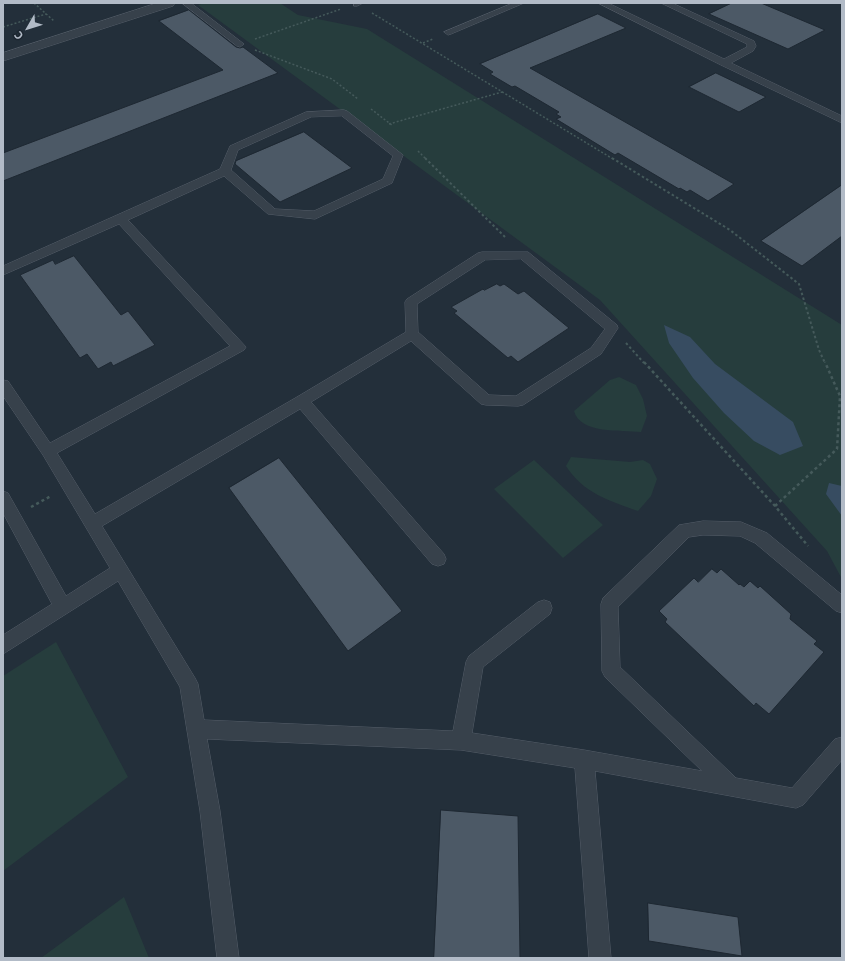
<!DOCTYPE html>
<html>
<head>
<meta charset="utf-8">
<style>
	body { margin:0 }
	#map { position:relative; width:845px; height:961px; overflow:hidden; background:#232f3a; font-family:"Open Sans",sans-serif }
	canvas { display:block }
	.frame { position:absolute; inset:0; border:4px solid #b2bbc7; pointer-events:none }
	.north { position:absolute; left:8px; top:8px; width:40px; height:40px; -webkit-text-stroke:3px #1c2630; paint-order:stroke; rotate:231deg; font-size:11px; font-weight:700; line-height:16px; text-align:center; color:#b2bbc7 }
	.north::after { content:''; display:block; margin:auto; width:14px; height:18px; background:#b2bbc7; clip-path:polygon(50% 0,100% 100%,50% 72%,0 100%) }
</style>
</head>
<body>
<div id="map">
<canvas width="845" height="961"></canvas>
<div class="frame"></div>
<div class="north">С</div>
</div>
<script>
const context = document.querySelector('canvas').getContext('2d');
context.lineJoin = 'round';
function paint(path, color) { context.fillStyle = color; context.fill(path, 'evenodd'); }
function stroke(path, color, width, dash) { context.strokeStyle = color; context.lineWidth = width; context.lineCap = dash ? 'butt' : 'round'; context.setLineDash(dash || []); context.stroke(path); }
const green = new Path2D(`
	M204 3H280L298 15 367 29 842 325V579L827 551 600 300 198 5Z
	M619 377 636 385 643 399 647 416 641 432C621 430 580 434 574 411L610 380Z
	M571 457 630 462 643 460 650 464 657 479 651 496 638 511C610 501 583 493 566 466Z
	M534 460 603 525 563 558 494 489Z
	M56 642 128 777 3 871V676Z
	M124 897 149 958H41Z`);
const water = new Path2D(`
	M664 325 690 337 715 364 793 422 803 446 780 455 754 441 724 413 693 378 669 343Z
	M829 483 842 486V516L826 494Z`);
const building = new Path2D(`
	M732 3H761L825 30 788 49 709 14Z
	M189 10 236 47 240 48 243 47 278 73 3 181V153L223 70 159 21Z
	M598 14 626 28 530 68 734 184 708 201 690 190 687 192 680 188 679 189 618 153 615 155 556 119 561 117 556 114 559 112 515 86 512 87 490 74 493 72 480 64Z
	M716 73 766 97 739 112 689 87Z
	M304 132 352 168 280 202 235 164 236 161Z
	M842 185V236L802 266 761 241Z
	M74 256 121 315 128 311 155 345 113 366 111 362 98 369 87 354 80 358 20 275 53 260 55 264Z
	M497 284 500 286 504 284 518 294 524 291 569 328 518 362 511 356 508 358 454 313 457 311 451 307 483 289 484 290Z
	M279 458 402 611 348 651 229 488Z
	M712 569 717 573 721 569 739 585 740 584 744 587 750 581 758 588 760 586 791 614 790 619 817 641 814 644 824 652 769 714 756 703 754 706 702 657 665 622 667 619 659 611 694 578 698 582Z
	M441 810 518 816 520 958H434Z
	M648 903 738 917 742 956 649 941Z`);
const pathFar2 = new Path2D(`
	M34 3 54 21
	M372 13 613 159
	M3 27 46 14
	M255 39 341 9
	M423 43 433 39
	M255 50 332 79 358 99
	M371 109 393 126
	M389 124 502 92
	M418 151 426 159`);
const pathFar1 = new Path2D(`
	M425 158 505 237
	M612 158 730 230 799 284 819 350 825 363
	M626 343 644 363`);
const path = new Path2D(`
	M644 362 775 506 808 546
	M775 506 837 449 840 396 825 362
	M31 507 51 496`);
const service = new Path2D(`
	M182 3H191L244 44 240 47 237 46Z
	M354 3H363L357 6H354Z
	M513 3H524L451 34 448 35 444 32Z
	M598 3H608L724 59 747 47V44L661 3H672L754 41 756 46 753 51 731 63 842 116V123L721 65Z
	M344 110 347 111 403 155 392 183 315 219 268 214 224 176 128 220 246 347 244 350 57 453 95 514 297 397 406 332 405 302 407 299 478 253 482 252H528L617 325 618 328 601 354 523 405 518 406 486 405 481 404 411 341 311 402 444 554 446 559 444 564 438 566 432 564 300 409 102 526 195 678 198 684 204 720 453 731 466 662 469 656 538 602 544 600 550 602 552 608 550 614 483 667 472 733 584 750 702 771 605 677 602 671 601 604 603 598 679 525 703 521 741 522 767 533 842 595V613L836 611 755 543 740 536 703 535 689 537 618 607 620 667 736 778 792 788 835 739 842 737V760L803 805 796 808 595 771 611 958H589L575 768 461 750 207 739 220 811 239 958H217L200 811 180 687 118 581 3 654V635L52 604 3 513V491L8 493 66 596 110 568 43 455 3 396V380L8 381 50 443 230 346 119 224 3 275V266L220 169 230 146 306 112ZM342 116 393 156 383 179 314 211 275 209 231 170 238 150 311 117ZM521 259 605 329 591 348 516 396 489 395 418 332 417 304 485 260Z`);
const minor = new Path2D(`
	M157 3H175L173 6 3 61V53Z`);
paint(green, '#263d3d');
paint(water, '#374c61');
paint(building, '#4c5966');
stroke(building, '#1e2832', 1);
stroke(service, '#555e69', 1);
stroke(minor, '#555e69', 1);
stroke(pathFar2, '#455a5b', 1.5, [2, 2]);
stroke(pathFar1, '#455a5b', 2, [2.5, 2.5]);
stroke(path, '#455a5b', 2.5, [3, 3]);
paint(service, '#37414b');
paint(minor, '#37414b');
</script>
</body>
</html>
